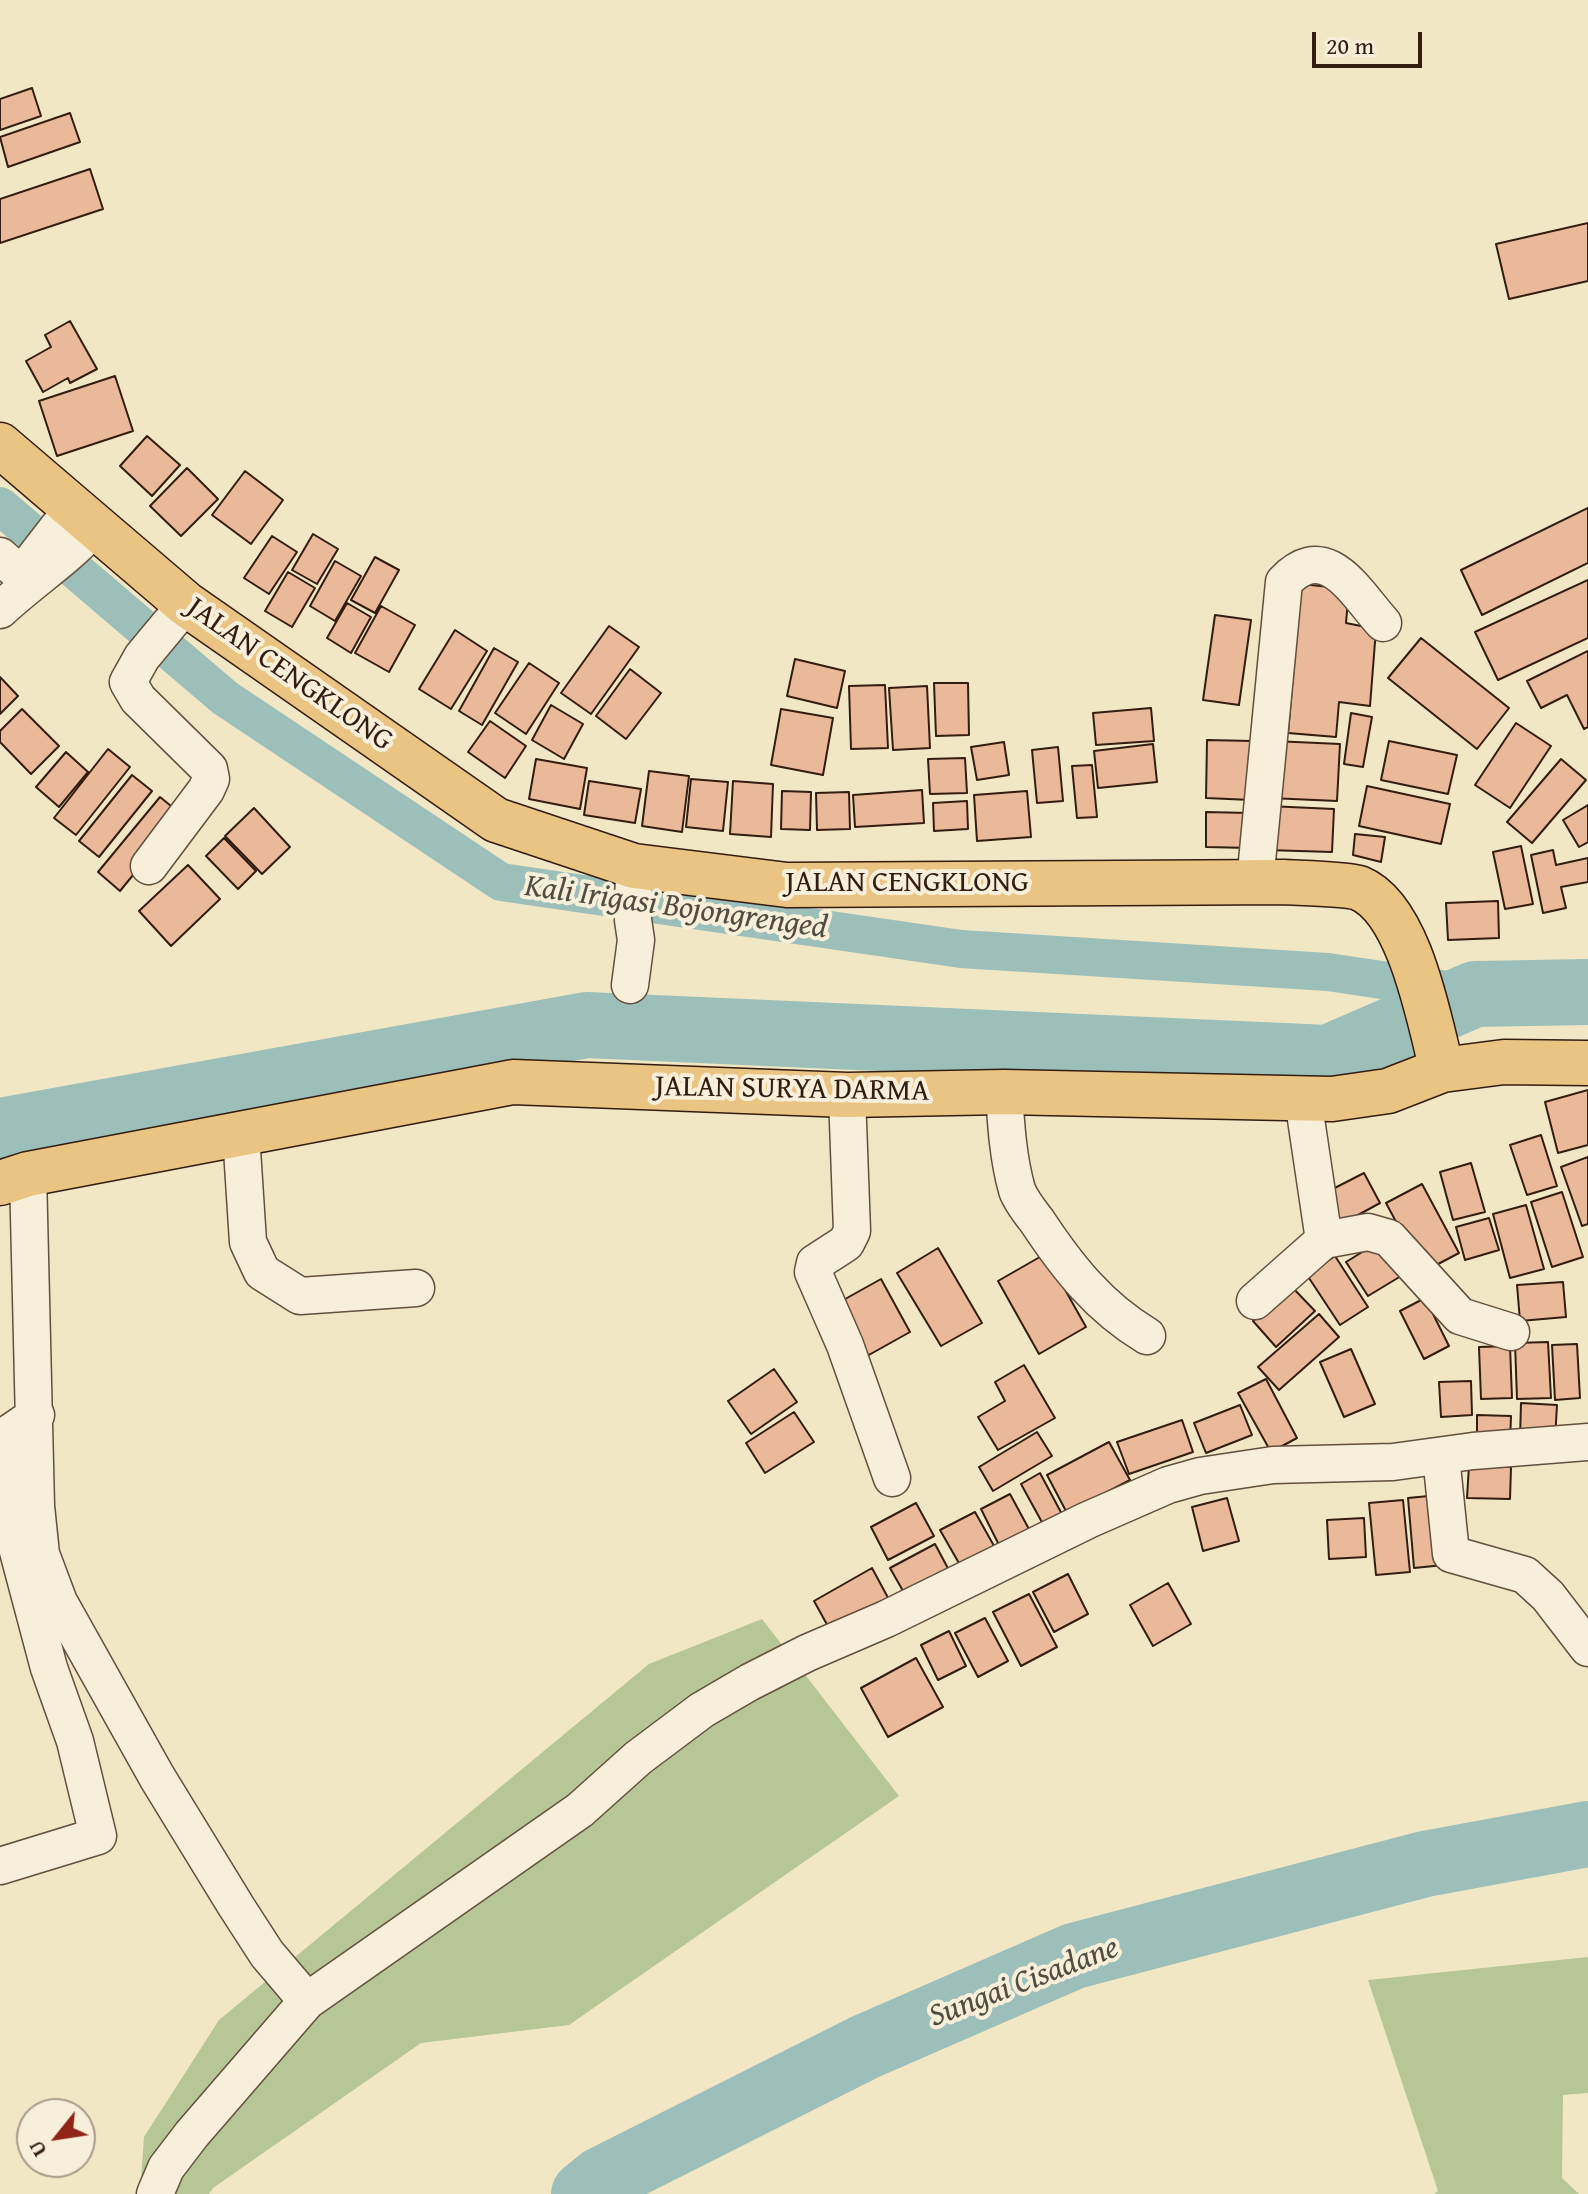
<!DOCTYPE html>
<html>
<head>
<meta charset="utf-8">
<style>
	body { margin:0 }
	#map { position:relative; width:1588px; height:2194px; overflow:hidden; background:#f2e7c5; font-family:"Gentium Book Plus",serif }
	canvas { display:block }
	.north { position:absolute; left:16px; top:2098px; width:80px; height:80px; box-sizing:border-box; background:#f7efd9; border:2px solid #a99b89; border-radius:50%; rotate:240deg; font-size:22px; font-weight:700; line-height:32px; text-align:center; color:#331c10 }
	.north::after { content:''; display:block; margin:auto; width:28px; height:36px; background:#8f2418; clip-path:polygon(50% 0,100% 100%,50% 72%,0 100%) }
	.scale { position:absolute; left:1312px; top:32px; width:110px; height:36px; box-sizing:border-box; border:4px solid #331c10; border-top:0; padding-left:10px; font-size:24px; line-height:28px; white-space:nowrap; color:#331c10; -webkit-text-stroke:6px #f7efd9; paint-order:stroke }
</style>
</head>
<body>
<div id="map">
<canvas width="1588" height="2194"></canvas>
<div class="north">U</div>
<div class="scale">20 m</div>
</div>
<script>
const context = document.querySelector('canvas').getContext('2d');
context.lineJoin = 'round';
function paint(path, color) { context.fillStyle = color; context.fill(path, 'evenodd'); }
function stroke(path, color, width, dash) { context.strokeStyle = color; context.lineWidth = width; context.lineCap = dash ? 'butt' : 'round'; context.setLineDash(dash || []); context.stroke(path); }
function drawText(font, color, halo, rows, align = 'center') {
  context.font = font + ' "Gentium Book Plus",serif'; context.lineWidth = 8; context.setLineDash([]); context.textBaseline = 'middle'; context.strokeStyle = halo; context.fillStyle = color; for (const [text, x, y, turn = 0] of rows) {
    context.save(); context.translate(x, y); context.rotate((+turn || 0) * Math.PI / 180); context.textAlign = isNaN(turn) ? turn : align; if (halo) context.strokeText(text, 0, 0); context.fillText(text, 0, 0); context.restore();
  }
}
const green = new Path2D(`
	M762 1619 899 1796 569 2025 421 2043 213 2188 209 2194H140L144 2137 219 2020 649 1664Z
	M1588 1957V2093L1563 2095 1562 2178 1579 2194H1434L1438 2191 1368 1980Z`);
const canal = new Path2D(`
	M0 506 225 698 501 882 961 949 1328 972 1475 994`);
const river = new Path2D(`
	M0 1131 587 1025 1328 1058 1475 994 1588 992
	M584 2194 601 2180 865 2047 1074 1956 1425 1864 1588 1834`);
const building = new Path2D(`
	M32 88 41 116 0 130V99Z
	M70 113 80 142 8 167 0 137Z
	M90 169 103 209 0 243V199Z
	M1588 223V281L1509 299 1496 244Z
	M70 321 97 369 70 383 68 378 43 392 26 361 51 347 45 335Z
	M115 376 133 431 57 456 39 401Z
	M147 436 180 465 152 496 120 466Z
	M187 468 218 499 181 536 150 506Z
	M245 471 283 500 251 544 212 515Z
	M1588 508V563L1482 615 1461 570Z
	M313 534 338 549 317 584 292 570Z
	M272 536 297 552 269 594 244 578Z
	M375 557 399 570 375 613 351 600Z
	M335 561 361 576 335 621 310 606Z
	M288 572 315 588 292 627 265 611Z
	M1588 580V638L1498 680 1475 632Z
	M1301 584 1349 589 1346 623 1376 629 1370 706 1339 702 1336 737 1288 733Z
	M347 603 371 617 351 653 327 638Z
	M381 606 415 625 389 672 355 653Z
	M1215 615 1251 620 1239 705 1203 700Z
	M609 626 639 647 591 714 561 693Z
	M455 630 487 651 451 709 419 689Z
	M1421 638 1509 708 1477 749 1388 678Z
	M494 648 518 662 482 725 459 711Z
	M1588 651V727L1584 729 1567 695 1541 708 1527 681Z
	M795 659 845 671 837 708 787 696Z
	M529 663 559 683 526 734 495 713Z
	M630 669 661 693 626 739 596 716Z
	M0 677 18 696 0 714Z
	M934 683H968L969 735 936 736Z
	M885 685 888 748 851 749 849 686Z
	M927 686 930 748 893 750 889 688Z
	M551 705 583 724 564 759 532 740Z
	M1151 708 1154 741 1096 745 1093 713Z
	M22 709 59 746 31 774 0 742V731Z
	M781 709 833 718 823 775 771 765Z
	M1351 713 1372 717 1363 767 1344 764Z
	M490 721 526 746 505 778 468 752Z
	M1516 723 1551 746 1510 808 1475 785Z
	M1207 740 1252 741 1251 800 1206 798Z
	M1273 741 1340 744 1337 801 1270 798Z
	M1389 741 1457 755 1448 794 1381 780Z
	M1004 742 1009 775 977 780 971 747Z
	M1153 744 1157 782 1098 788 1094 751Z
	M1058 747 1063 801 1037 803 1032 750Z
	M108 749 130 767 76 835 54 818Z
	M66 752 88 772 59 807 36 787Z
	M965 758 967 793 930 794 928 759Z
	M536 759 587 768 580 809 529 799Z
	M1561 759 1586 780 1532 843 1507 822Z
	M1092 765 1097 817 1077 818 1072 766Z
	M649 771 689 776 682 832 642 826Z
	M132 775 152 791 99 857 79 841Z
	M691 779 728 782 723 831 686 827Z
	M589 781 641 789 635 823 584 815Z
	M733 781 773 784 771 837 730 834Z
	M1367 786 1450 804 1441 844 1359 826Z
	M922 790 924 823 855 827 853 795Z
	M782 791 811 792 810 830 781 829Z
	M1027 791 1031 837 977 841 974 795Z
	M849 792 850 829 817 830 816 793Z
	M160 797 182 815 120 891 98 872Z
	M967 801 968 829 934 831 933 803Z
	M1588 805V842L1579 847 1563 820Z
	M1268 806 1334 809 1332 852 1266 850Z
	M254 808 290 847 262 874 225 836Z
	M1206 812 1250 813V848L1206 847Z
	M1355 834 1385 837 1381 862 1353 855Z
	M224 838 256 871 238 889 206 856Z
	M1521 846 1533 904 1505 909 1493 852Z
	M1553 850 1556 865 1588 858V882L1561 887 1566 908 1543 913 1531 855Z
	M188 865 220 899 171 946 139 911Z
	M1498 901 1499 938 1448 940 1446 903Z
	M1588 1090V1145L1558 1153 1545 1102Z
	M1541 1135 1557 1186 1527 1195 1510 1145Z
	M1588 1157V1224L1582 1226 1561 1167Z
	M1471 1163 1485 1212 1453 1220 1440 1172Z
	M1364 1173 1380 1203 1338 1226 1321 1195Z
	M1422 1184 1459 1253 1423 1272 1386 1203Z
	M1562 1192 1583 1257 1552 1267 1531 1202Z
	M1526 1205 1544 1269 1510 1278 1493 1214Z
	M1489 1218 1499 1250 1465 1260 1456 1227Z
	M1385 1238 1406 1273 1368 1296 1346 1262Z
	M938 1248 982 1323 941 1346 897 1273Z
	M1045 1254 1086 1327 1039 1354 998 1281Z
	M1335 1256 1368 1307 1340 1325 1307 1275Z
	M881 1279 910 1332 867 1356 838 1303Z
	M1563 1282 1566 1317 1520 1321 1517 1285Z
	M1291 1286 1315 1311 1276 1347 1253 1321Z
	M1425 1298 1449 1346 1424 1359 1400 1311Z
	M1319 1314 1339 1337 1279 1390 1258 1367Z
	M1548 1342 1551 1398 1517 1399 1515 1343Z
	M1577 1344 1580 1398 1555 1400 1552 1345Z
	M1510 1346 1512 1398 1481 1399 1479 1347Z
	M1351 1349 1375 1404 1344 1417 1320 1362Z
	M1024 1365 1055 1418 998 1450 978 1417 1005 1401 995 1382Z
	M774 1369 797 1402 751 1434 728 1401Z
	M1266 1379 1297 1438 1271 1452 1238 1393Z
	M1471 1381 1472 1415 1441 1417 1439 1382Z
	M1521 1403 1557 1405 1555 1439 1520 1438Z
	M1240 1405 1252 1435 1206 1453 1194 1423Z
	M794 1412 814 1442 765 1473 746 1443Z
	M1477 1415 1511 1416 1510 1443 1477 1442Z
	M1182 1420 1193 1452 1129 1474 1117 1442Z
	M1037 1432 1052 1456 993 1491 979 1467Z
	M1109 1442 1130 1480 1067 1513 1047 1475Z
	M1469 1465 1511 1467 1510 1499 1467 1498Z
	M1040 1473 1063 1516 1044 1526 1021 1484Z
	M1010 1494 1030 1531 1000 1547 981 1509Z
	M1439 1495 1444 1565 1414 1568 1408 1498Z
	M1227 1498 1239 1541 1203 1551 1192 1507Z
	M1403 1500 1410 1572 1376 1575 1369 1503Z
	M916 1503 934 1536 888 1560 871 1527Z
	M975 1512 998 1553 964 1572 940 1530Z
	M1364 1518 1366 1557 1329 1559 1327 1520Z
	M935 1544 951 1574 907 1598 890 1568Z
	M872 1568 893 1607 835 1639 814 1601Z
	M1068 1574 1088 1614 1054 1632 1033 1592Z
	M1168 1583 1191 1624 1153 1646 1130 1605Z
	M1029 1594 1057 1647 1021 1666 993 1612Z
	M985 1618 1008 1661 978 1677 955 1633Z
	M949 1631 966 1666 938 1680 921 1645Z
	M916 1658 943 1707 888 1737 861 1688Z`);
const minor = new Path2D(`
	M0 556 18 572 25 570 73 508
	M0 610C31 581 66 559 95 527
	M149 866 206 790 211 779 209 769 138 699 128 682 142 657 186 604
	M1255 882 1284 582C1326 537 1355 592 1383 623
	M630 985 636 940 633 920 634 866
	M1004 1092C1006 1125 1008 1158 1017 1190 1021 1201 1030 1212 1037 1221 1068 1268 1099 1307 1147 1336
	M847 1095 852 1231 846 1243 815 1263 813 1272 845 1345 892 1478
	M1303 1099 1324 1240 1368 1232 1389 1238 1460 1316 1511 1332
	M241 1134 248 1242 262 1272 300 1296 416 1288
	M28 1174 36 1506 41 1554 59 1602 157 1777 236 1906 267 1954 307 2001
	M1255 1301 1324 1240
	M1441 1456 1451 1554 1525 1575 1548 1596 1588 1648
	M0 1866 98 1836 75 1741 49 1668 16 1544 5 1436 36 1415
	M155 2194 166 2168 192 2134 307 2001 580 1810 638 1758 702 1710 750 1682 807 1653 886 1619 1088 1520 1168 1485 1200 1476 1273 1465 1393 1462 1473 1451 1588 1442`);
const major = new Path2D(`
	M0 445 186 604 496 820 634 866 787 885 1284 882C1300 883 1347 884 1359 888 1410 909 1429 1020 1442 1070
	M0 1183 28 1174 513 1082 847 1095 1004 1092 1332 1099 1388 1091 1442 1070 1504 1062 1588 1063`);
const streetNames = [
	["JALAN CENGKLONG",289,675,35],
	["JALAN CENGKLONG",907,883],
	["JALAN SURYA DARMA",792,1090,1]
];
const waterNames = [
	["Kali Irigasi Bojongrenged",676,908,8],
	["Sungai Cisadane",1024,1983,-21]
];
paint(green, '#b7c697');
stroke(canal, '#9cbfba', 38);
stroke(river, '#9cbfba', 66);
paint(building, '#e9b999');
stroke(building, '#331c10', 2);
stroke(minor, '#634f3d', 39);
stroke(major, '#331c10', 47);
stroke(minor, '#f7efd9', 36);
stroke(major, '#e9c482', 44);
drawText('30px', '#331c10', '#f7efd9', streetNames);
drawText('italic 32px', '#524d43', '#f7efd9', waterNames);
</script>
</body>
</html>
